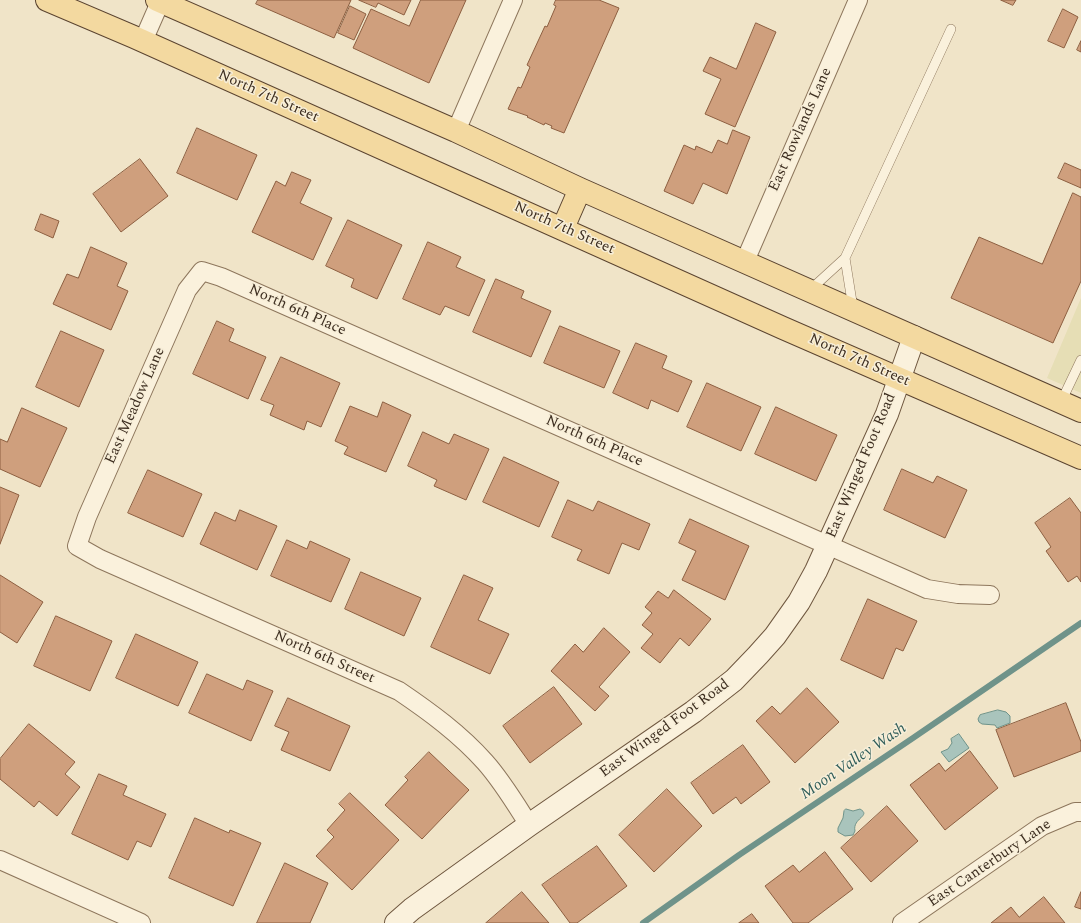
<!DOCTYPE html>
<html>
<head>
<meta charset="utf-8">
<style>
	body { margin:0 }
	canvas { display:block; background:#f0e4c8 }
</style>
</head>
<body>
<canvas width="1081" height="923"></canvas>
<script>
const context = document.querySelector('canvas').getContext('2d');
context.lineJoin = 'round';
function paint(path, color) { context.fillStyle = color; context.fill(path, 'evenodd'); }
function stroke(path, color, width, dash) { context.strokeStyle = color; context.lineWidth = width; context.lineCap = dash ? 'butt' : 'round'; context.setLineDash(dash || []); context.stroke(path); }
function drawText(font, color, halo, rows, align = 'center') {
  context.font = font + ' Spectral,serif'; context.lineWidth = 3; context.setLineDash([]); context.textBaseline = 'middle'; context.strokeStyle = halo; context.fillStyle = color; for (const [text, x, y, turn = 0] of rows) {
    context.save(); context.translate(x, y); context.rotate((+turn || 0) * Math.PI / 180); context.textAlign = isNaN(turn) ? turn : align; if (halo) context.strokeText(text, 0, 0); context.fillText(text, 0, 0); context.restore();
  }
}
const farmland = new Path2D(`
	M1081 298V393L1047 378Z`);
const water = new Path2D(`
	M998 710 1006 712 1010 716V723L997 728 995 725 982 724 979 722 978 719 980 715Z
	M959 734 969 748 949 762 941 752 948 749 952 743 951 739Z
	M846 809 853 811 860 809C872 816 852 818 855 831L853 835 845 836 838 832V828L843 818 844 811Z`);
const stream = new Path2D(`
	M643 923 739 855 913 738 1081 623`);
const building = new Path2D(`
	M258 0H351L334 38 256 4Z
	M359 0H411L404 15 378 3 376 7Z
	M421 0H466L429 83 353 48 371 9 409 26Z
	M556 0H599L619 8 564 133 551 128 552 126 545 123 544 125 527 117 528 116 508 109 518 87 521 88 530 67 527 65 545 26 547 27 556 6 554 5Z
	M1001 0H1016L1013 5Z
	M350 6 366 14 354 40 338 33Z
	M1063 9 1078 17 1064 48 1048 41Z
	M756 23 776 32 735 127 705 114 721 79 703 71 710 57 736 69Z
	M1081 41V52L1077 50Z
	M197 128 257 155 237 200 177 173Z
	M733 130 750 137 727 194 703 183 693 204 664 191 684 145 695 150 696 146 712 153 718 140 727 144Z
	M140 159 168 196 121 232 93 194Z
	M1065 163 1081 170V188L1058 178Z
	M292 172 311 180 300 203 332 218 313 260 252 232 276 181 285 186Z
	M1073 193 1081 197V281L1053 343 951 298 979 237 1042 264Z
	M41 214 59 221 53 238 35 230Z
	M348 220 402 245 377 299 351 287 354 279 326 266Z
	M428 242 461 257 456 267 485 280 469 316 445 306 440 315 403 299Z
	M91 247 127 263 117 286 128 291 111 330 53 304 67 274 78 278Z
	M496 279 524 291 521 298 551 311 531 357 473 332Z
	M217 321 234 329 229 341 266 357 248 399 193 374Z
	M560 326 620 351 604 388 544 363Z
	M61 331 104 350 79 407 36 387Z
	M636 343 667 356 662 368 692 381 678 412 651 400 648 409 613 393Z
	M281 357 340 383 321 427 307 421 304 430 270 415 274 405 261 400Z
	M707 383 761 407 741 451 687 427Z
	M383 402 411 415 386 472 344 454 348 447 335 441 350 406 377 417Z
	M776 407 837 435 816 481 755 454Z
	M22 408 67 428 40 487 0 469V439L7 442Z
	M423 432 449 444 454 434 489 449 466 500 434 486 437 480 408 466Z
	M504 457 559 482 539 527 483 502Z
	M902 469 933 483 937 476 967 490 945 538 884 510Z
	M148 470 202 494 183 537 128 513Z
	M0 487 19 495 0 544Z
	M1070 498 1081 513V582L1077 576 1068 582 1046 551 1051 547 1035 523Z
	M568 500 593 511 598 501 650 524 639 550 622 543 609 574 577 560 582 550 552 537Z
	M240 510 277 526 257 570 200 544 215 512 235 521Z
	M690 519 749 546 725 600 682 580 696 551 679 543Z
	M287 540 307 549 310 541 350 559 331 602 271 576Z
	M361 572 421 598 404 636 345 609Z
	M0 575 43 602 17 643 0 632Z
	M464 575 493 588 478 620 509 634 490 674 431 647Z
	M674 590 711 619 689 646 680 638 660 663 641 648 653 634 642 625 652 613 645 607 658 591 668 598Z
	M868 599 917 621 903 651 896 648 883 679 841 660Z
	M56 616 112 641 90 691 34 666Z
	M604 628 630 652 599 687 609 696 595 711 551 671 575 644 583 652Z
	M136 634 198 662 178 706 116 678Z
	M207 674 243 690 247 680 273 691 251 741 189 713Z
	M554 687 582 724 530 763 503 726Z
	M807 688 839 722 795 763 756 721 772 706 780 714Z
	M288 698 350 726 330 771 281 750 289 732 275 726Z
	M1066 703 1081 742V751L1014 777 996 730Z
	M29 724 75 762 65 774 80 787 57 816 39 801 34 807 0 779V759Z
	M743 745 770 782 741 804 736 797 713 814 691 783Z
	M970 751 998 788 945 830 910 785 939 763 945 771Z
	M429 752 469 790 422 839 385 805 408 780 405 777Z
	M99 774 127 786 123 795 166 814 151 847 137 841 128 860 72 834Z
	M667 789 702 826 654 872 619 835Z
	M350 793 399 840 352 890 316 856 334 837 327 830 345 810 339 804Z
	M887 806 918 841 871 882 841 848Z
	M195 818 229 833 230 830 261 843 233 906 169 878Z
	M597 846 627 886 577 923H570L542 885Z
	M825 852 853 889 808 923H793L765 886 793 865 799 872Z
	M285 863 328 883 310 923H257Z
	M522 892 549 923H486Z
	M1081 892V909L1075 907Z
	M1044 897 1065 923H991L1011 907 1019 917Z
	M752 914 759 923H739Z`);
const lane = new Path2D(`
	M845 258 951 29
	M810 290 845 258 853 308
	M1061 402 1081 360`);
const street = new Path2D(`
	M143 41 161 0
	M456 131 513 0
	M745 261 858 0
	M529 825C515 803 502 781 485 762 460 734 430 712 399 691L100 559 77 546 87 517 187 290 202 271 221 277 927 589 958 594 990 595
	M0 860 141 923
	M902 923 1042 826 1075 812H1081`);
const secondary = new Path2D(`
	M396 923 412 909 529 825 693 712 734 680 758 655 775 636 799 602 816 571 887 414 914 337`);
const primary = new Path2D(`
	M47 0 134 37 783 328 1081 458
	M157 0 456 131 580 189 1081 411
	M563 228 580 189`);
const streetNames = [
	["North 7th Street",268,97,24],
	["East Rowlands Lane",801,130,-66],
	["North 7th Street",564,229,24],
	["North 6th Place",297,311,24],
	["North 7th Street",859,361,24],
	["East Meadow Lane",136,406,-66],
	["North 6th Place",594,442,24],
	["East Winged Foot Road",862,466,-67],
	["North 6th Street",324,658,24],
	["East Winged Foot Road",665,729,-36],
	["East Canterbury Lane",990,864,-34]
];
const waterNames = [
	["Moon Valley Wash",854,762,-34]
];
paint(farmland, '#e6deb5');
paint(water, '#a9c4bc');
stroke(water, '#6f938a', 1);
stroke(stream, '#6f938a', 6);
paint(building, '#cf9f7d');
stroke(building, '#8d5f41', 1);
stroke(lane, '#8d765c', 10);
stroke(street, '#8d765c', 20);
stroke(secondary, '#6f573f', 24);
stroke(primary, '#5b4430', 24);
stroke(lane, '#faf1dc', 9);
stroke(street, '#faf1dc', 18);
stroke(secondary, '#faf1dc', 22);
stroke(primary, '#f3d9a0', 22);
drawText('15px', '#3d2e20', '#f7eed8', streetNames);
drawText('italic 16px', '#2f5d5a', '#f7eed8', waterNames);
</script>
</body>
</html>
